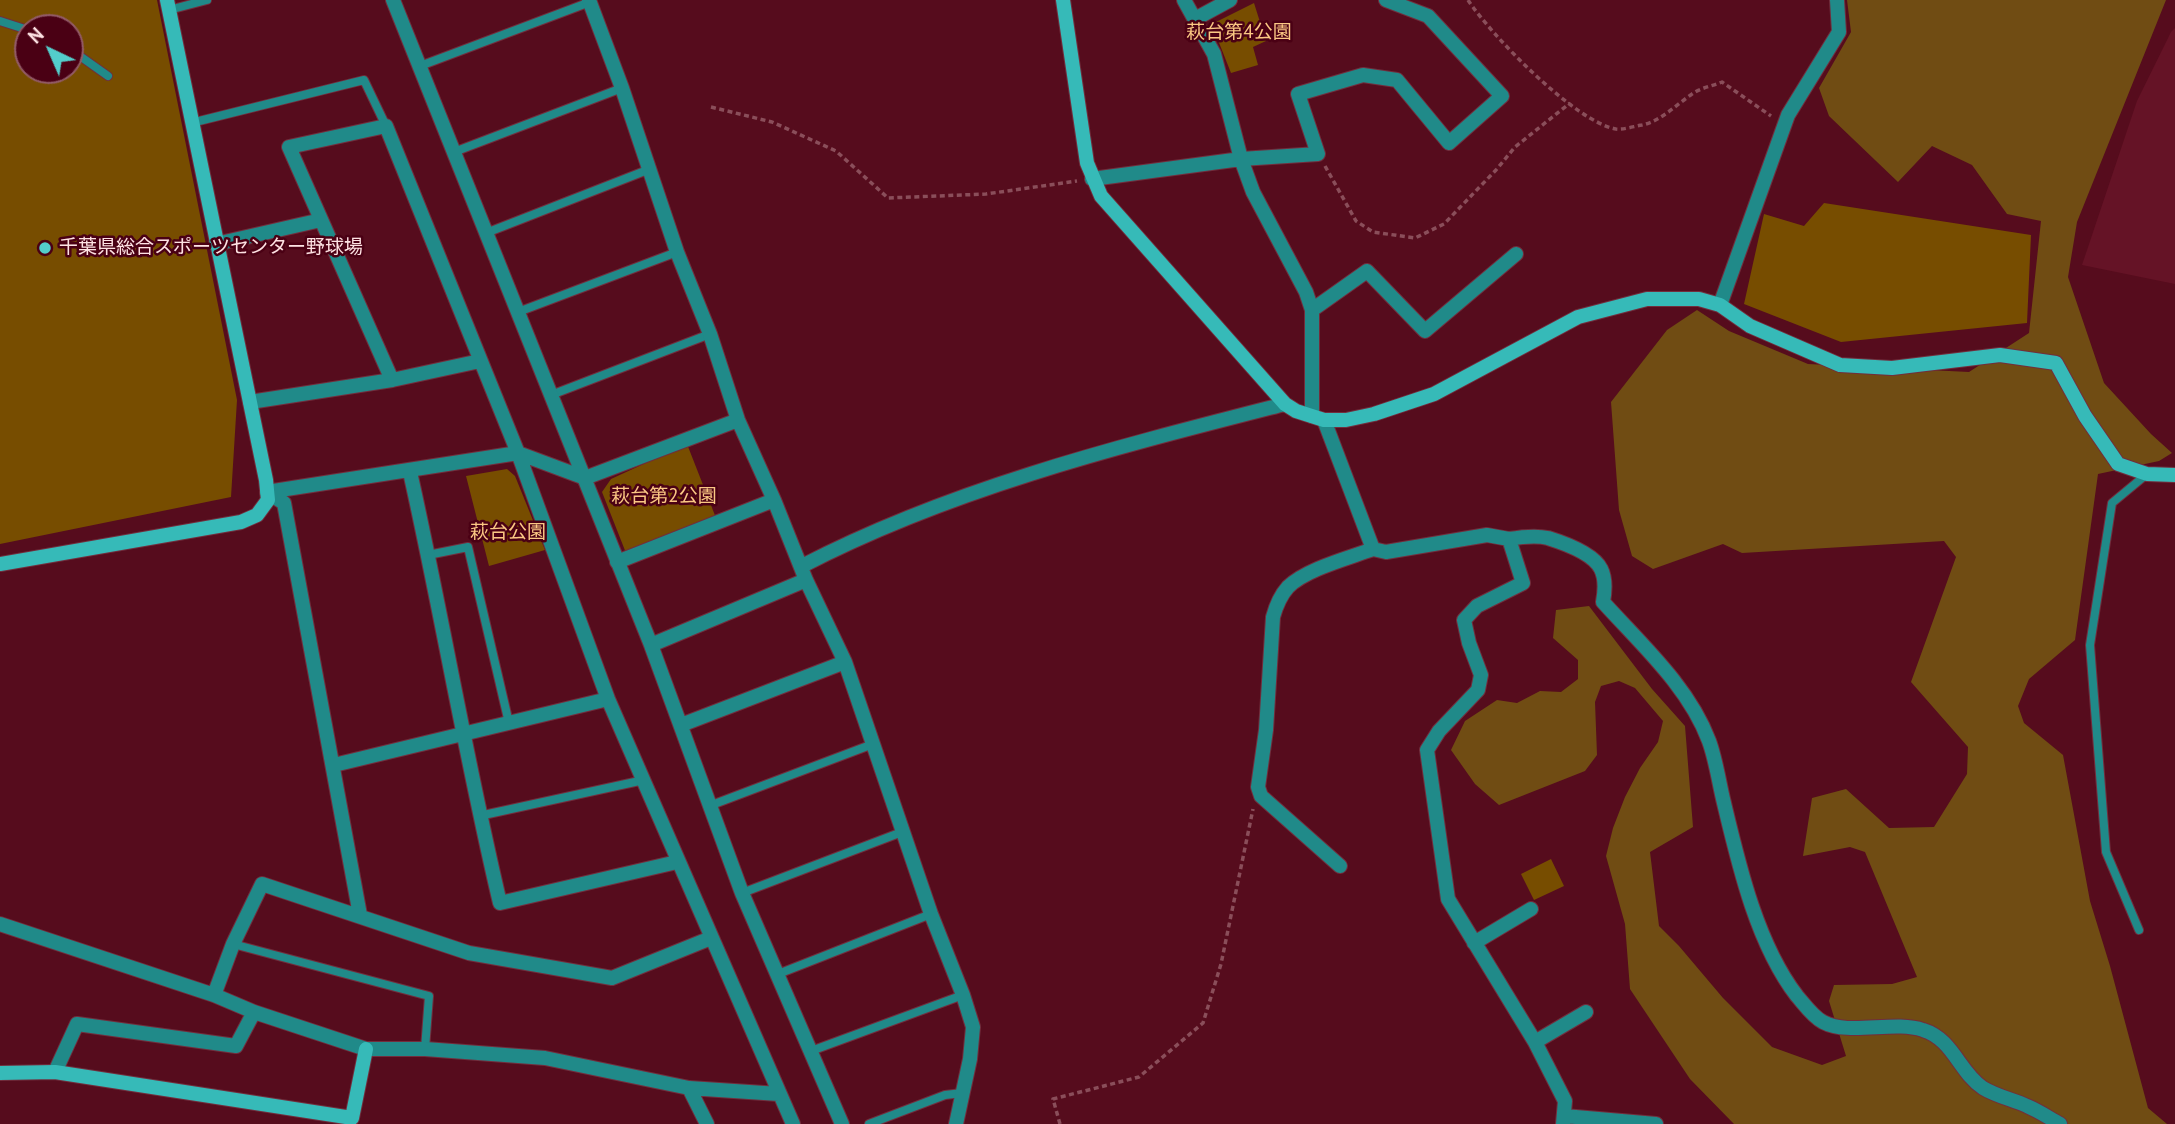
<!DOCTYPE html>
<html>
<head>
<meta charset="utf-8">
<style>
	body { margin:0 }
	#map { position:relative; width:2175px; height:1124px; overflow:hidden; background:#560c1d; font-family:"PT Sans",sans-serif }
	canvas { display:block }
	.north { position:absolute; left:14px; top:14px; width:70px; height:70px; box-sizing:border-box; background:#4a0014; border:2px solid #925a67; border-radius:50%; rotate:316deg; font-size:19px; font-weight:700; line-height:28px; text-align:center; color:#fee2e3 }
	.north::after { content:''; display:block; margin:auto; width:24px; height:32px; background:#53cdcb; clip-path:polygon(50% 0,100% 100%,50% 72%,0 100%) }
</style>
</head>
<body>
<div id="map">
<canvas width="2175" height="1124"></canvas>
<div class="north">N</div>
</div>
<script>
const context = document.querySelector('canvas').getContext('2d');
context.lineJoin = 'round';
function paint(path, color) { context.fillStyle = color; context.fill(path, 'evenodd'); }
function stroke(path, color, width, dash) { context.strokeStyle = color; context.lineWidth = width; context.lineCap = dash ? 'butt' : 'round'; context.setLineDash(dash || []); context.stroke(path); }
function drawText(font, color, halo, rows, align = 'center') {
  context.font = font + ' "PT Sans","Noto Sans JP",sans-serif'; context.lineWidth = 5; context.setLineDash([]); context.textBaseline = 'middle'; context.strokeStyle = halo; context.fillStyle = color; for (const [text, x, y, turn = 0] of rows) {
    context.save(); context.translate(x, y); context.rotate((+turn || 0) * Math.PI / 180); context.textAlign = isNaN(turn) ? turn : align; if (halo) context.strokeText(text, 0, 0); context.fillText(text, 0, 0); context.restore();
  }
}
const built = new Path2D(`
	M2175 28V284L2082 265 2137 101 2171 32Z`);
const green = new Path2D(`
	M0 0H157L237 400 231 497 0 544ZM28 28H70V70H28Z
	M1254 3 1266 41 1253 47 1258 65 1231 73 1214 30 1216 22Z
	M1824 203 2031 235 2027 323 1841 342 1744 304 1764 214 1804 226Z
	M687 444 716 518 626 553 602 492 611 479Z
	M507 469 515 476 545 550 489 566 466 476Z
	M1551 859 1564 886 1534 900 1521 874Z`);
const forest = new Path2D(`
	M1847 0H2166L2077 222 2068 277 2104 383 2151 434 2172 453 2159 461 2098 474 2075 640 2029 679 2018 706 2024 723 2063 755 2090 901 2110 966 2148 1108 2167 1124H1734L1690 1079 1630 989 1625 924 1606 856 1613 828 1625 797 1640 768 1658 742 1663 721 1635 688 1619 681 1601 686 1595 702 1597 755 1585 771 1499 805 1475 784 1451 750 1465 721 1497 700 1517 703 1540 691 1561 692 1578 679V660L1553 638 1556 610 1589 606 1652 689 1685 726 1693 827 1650 852 1659 926 1679 946 1723 998 1772 1047 1822 1065 1846 1056 1829 1001 1834 985 1892 984 1917 977 1865 852 1850 847 1803 856 1812 798 1846 789 1889 828 1934 827 1967 774 1968 747 1911 682 1956 557 1944 541 1742 553 1723 544 1653 569 1632 556 1619 510 1611 402 1667 330 1697 310 1729 331 1808 364 1969 372 2029 333 2041 221 2007 214 1972 165 1932 146 1898 182 1829 116 1819 88 1851 32Z`);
const path = new Path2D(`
	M1468 0C1491 35 1575 122 1616 129 1623 130 1635 126 1642 125 1661 121 1676 105 1692 94 1700 88 1712 86 1722 82L1771 116
	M711 107 772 122 836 151 888 198 986 194 1077 181
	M1325 166 1356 221 1373 232 1415 238 1444 224 1496 170 1515 147 1570 103
	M1060 1124 1053 1099 1139 1077 1203 1023 1221 964 1253 809`);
const lane = new Path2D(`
	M169 10 207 0
	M0 21 28 30
	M70 49 108 76
	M420 66 590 2
	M191 123 364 80 386 126
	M454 152 622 88
	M486 233 650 169
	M518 312 677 252
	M551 395 710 334
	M428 555 468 547 509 723
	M709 806 873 744
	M479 816 644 780
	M742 893 902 832
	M2139 930 2106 852 2090 645 2112 503 2147 474
	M233 944 429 996 425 1049
	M778 974 931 914
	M811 1051 963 995
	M869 1124 945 1095 962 1093`);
const street = new Path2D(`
	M393 0 651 645 742 893 842 1124
	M589 0 622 88 677 252 710 334 738 420 774 500 806 580 845 662 931 914 963 995 973 1027 970 1059 956 1124
	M1184 0 1214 54 1241 159 1253 192 1306 292 1312 310V416
	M1195 19 1230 0
	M1092 179 1241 159 1318 154 1298 94 1363 75 1397 80 1449 143 1502 96 1428 16 1386 0
	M216 244 321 220
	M1720 305 1788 115 1839 32 1837 0
	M1312 310 1367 271 1425 331 1516 254
	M392 380 289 147 386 126 518 453 608 699 793 1124
	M250 402 392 380 480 361
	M1324 420 1373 549 1386 552 1487 535 1509 539 1523 583 1477 606 1464 620 1469 643 1481 675 1478 690 1439 731 1427 750 1448 899 1535 1042 1565 1101 1563 1124
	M410 472C442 615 466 760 500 903L677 862
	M1509 539C1521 537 1535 535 1548 538 1564 543 1593 553 1601 569 1606 579 1605 591 1603 602 1641 644 1689 687 1709 741 1716 760 1719 783 1724 803 1739 866 1757 944 1797 996 1804 1004 1813 1017 1823 1022 1849 1036 1894 1020 1923 1030 1953 1039 1959 1072 1983 1088 1996 1096 2014 1100 2027 1106 2039 1111 2049 1118 2060 1124
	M617 562 774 500
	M802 566C952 488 1121 446 1285 404
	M651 645 806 580
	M681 725 845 662
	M334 765 608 699
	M1340 866 1261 796 1258 787 1266 730 1273 617C1276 606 1280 596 1288 587 1306 569 1349 558 1373 549
	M360 915 284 503 267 492 518 453 585 478 738 420
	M0 924 214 995 254 1012 366 1049H425L545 1058 689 1088 779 1094
	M1474 943 1531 909
	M214 995 233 944 262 884 469 953 612 978 711 938
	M1535 1042 1586 1012
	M55 1072 77 1024 236 1046 254 1012
	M689 1088 707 1124
	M1564 1116 1656 1124`);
const secondary = new Path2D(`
	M1063 0 1087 163 1101 196 1285 404 1296 411 1324 420H1346L1374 414 1434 394 1578 317 1647 299H1699L1720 305 1750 326 1840 365 1892 368 2000 355 2056 363 2085 416 2118 464 2147 474 2175 475
	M0 564 241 522 257 515 268 500 266 480 167 0
	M0 1073 55 1072 352 1118 366 1049`);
const markers = [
	[45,248,7,"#53cdcb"]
];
const parkNames = [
	["萩台第4公園",1239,33],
	["萩台第2公園",664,497],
	["萩台公園",508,533]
];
const poiNames = [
	["千葉県総合スポーツセンター野球場",59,248]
];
paint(built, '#651326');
paint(green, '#774d00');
paint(forest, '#704c13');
stroke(lane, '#712e3d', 10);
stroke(street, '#712e3d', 16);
stroke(secondary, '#712e3d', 16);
stroke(path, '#8a4e5a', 3.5, [5, 3.5]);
stroke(lane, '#208a89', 8);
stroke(street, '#208a89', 14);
stroke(secondary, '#36bab8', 14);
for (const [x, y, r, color] of markers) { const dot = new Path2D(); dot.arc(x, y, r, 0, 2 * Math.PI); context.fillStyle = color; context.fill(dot); stroke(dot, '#4a0014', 2.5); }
drawText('19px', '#fbc884', '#4a0014', parkNames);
drawText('19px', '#fee2e3', '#4a0014', poiNames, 'left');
</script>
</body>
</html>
